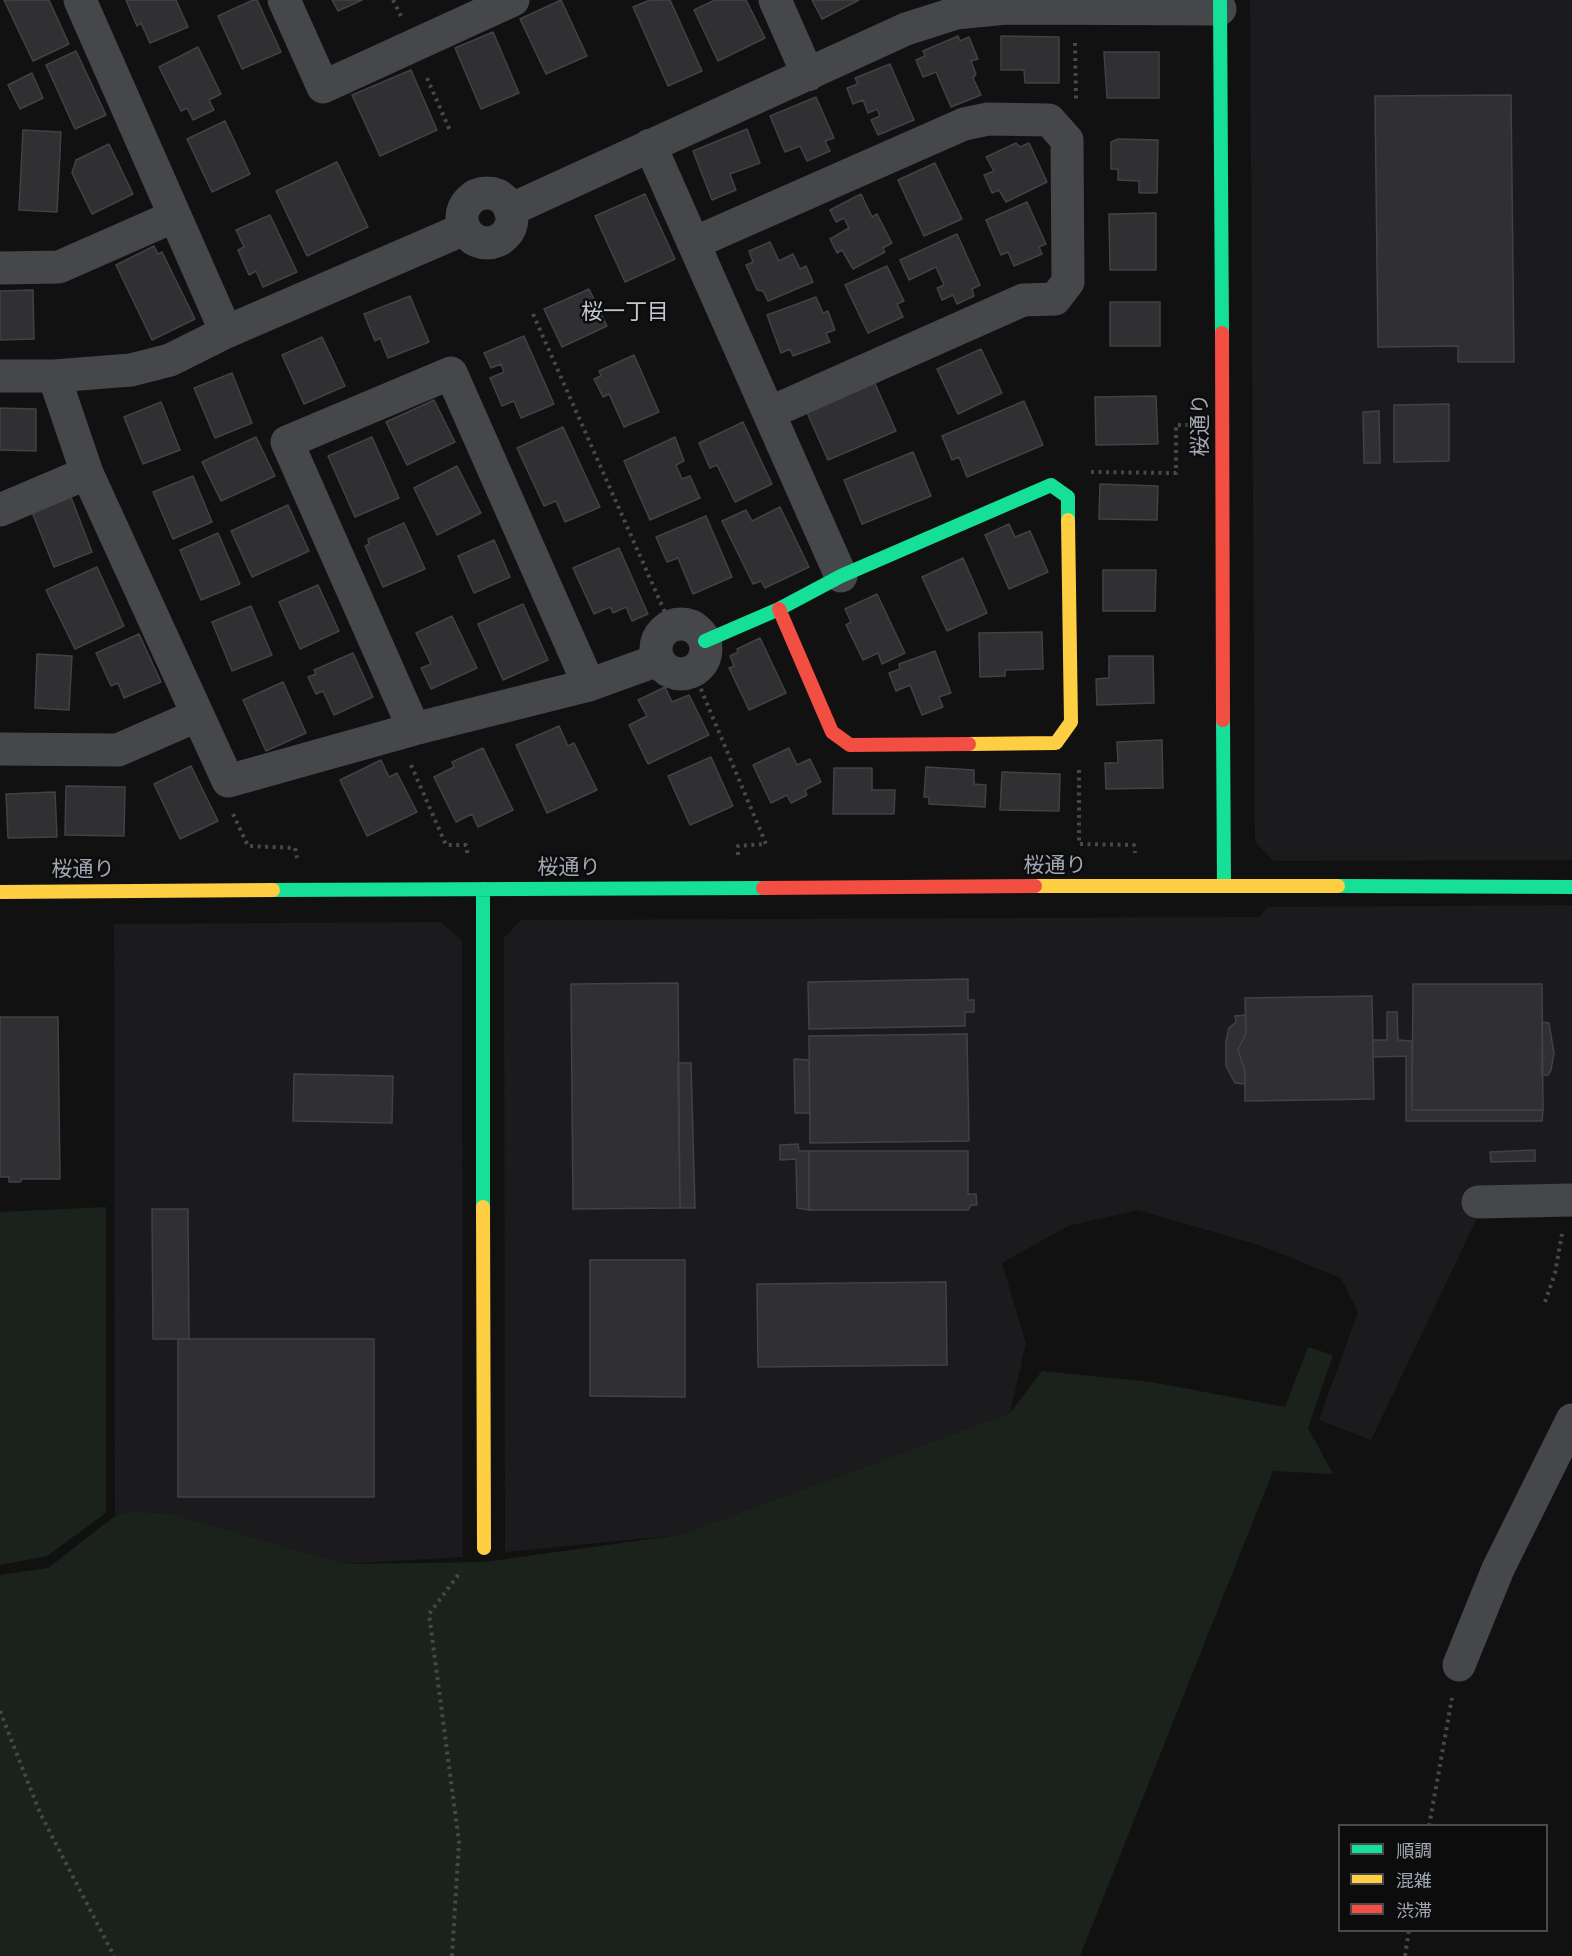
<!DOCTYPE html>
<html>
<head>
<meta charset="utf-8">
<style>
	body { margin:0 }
	#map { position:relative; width:1572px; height:1956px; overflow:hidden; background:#111; font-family:Arial,"Noto Sans JP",sans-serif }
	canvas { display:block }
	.legend { position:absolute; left:1338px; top:1824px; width:210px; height:108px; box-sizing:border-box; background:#0c0c0d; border:2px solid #484a50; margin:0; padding:8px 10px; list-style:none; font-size:18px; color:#a1a8b4 }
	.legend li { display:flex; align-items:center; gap:12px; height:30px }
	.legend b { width:30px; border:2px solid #484a50 }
</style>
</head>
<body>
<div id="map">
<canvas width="1572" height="1956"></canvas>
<ul class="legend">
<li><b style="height:8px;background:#16e098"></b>順調</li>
<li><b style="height:8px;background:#ffcf43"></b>混雑</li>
<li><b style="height:8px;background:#f24e42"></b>渋滞</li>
</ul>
</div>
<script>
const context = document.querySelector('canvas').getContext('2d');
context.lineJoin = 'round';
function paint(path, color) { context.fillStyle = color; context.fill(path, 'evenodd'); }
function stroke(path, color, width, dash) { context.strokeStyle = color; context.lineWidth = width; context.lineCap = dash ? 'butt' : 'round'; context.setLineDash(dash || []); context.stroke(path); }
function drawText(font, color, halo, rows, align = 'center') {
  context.font = font + ' Arial,"Noto Sans JP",sans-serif'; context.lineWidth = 5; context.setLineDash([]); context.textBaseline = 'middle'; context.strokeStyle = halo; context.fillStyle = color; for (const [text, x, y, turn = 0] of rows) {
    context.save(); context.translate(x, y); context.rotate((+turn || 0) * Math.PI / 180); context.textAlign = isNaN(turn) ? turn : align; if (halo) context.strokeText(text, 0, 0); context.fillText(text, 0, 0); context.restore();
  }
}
const built = new Path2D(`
	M1250 0H1572V860L1274 861 1255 842Z
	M1572 905V1192L1480 1212 1371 1440 1319 1420 1358 1312 1341 1278 1262 1246 1138 1210 1068 1226 1002 1263 1026 1343 1010 1413 679 1535 505 1552 504 938 521 920 1259 917 1268 907Z
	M441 922 462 941 463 1557 345 1564 173 1514 130 1511 115 1516 114 924Z`);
const green = new Path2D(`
	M106 1207V1513L47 1556 0 1565V1212Z
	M1308 1347 1333 1355 1308 1428 1333 1474 1273 1471 1080 1956H0V1575L48 1568 115 1516 130 1511 173 1514 345 1564 484 1562 679 1535 1010 1413 1042 1371 1151 1382 1285 1407Z`);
const building = new Path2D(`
	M4 0H49L69 44 33 61Z
	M126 0H176L188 27 150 43 141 23 137 26Z
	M253 0H257L281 52 242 69 218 16Z
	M332 0H362L338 11Z
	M561 0 587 56 546 74 520 19Z
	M650 0H670L702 71 668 86 633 7Z
	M715 0H746L765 38 718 61 694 10Z
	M812 0H859L822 19Z
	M493 32 519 93 481 109 455 48Z
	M958 36 960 41 969 37 978 59 971 61 976 74 973 78 981 95 951 107 936 72 923 77 916 60 925 56 923 51Z
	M1001 36 1059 37V83H1025L1024 70H1001Z
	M198 47 221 94 209 100 214 110 193 120 187 108 181 111 159 67Z
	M76 51 106 115 75 129 46 65Z
	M1104 52H1159V98H1107Z
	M890 64 914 120 878 135 871 120 880 116 877 109 868 113 863 100 853 104 847 88 858 84 855 78Z
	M411 70 437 130 380 156 352 95Z
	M32 73 43 98 20 109 8 85Z
	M1511 95 1514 362H1458V346L1378 347 1375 96Z
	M816 97 834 138 825 141 830 151 807 161 800 146 785 152 770 116Z
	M225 121 250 174 212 192 187 139Z
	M747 129 760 163 730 174 736 190 712 200 693 151Z
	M23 130 61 132 57 212 19 210Z
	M1118 139 1158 140 1157 193H1139V181L1118 180V169H1111V142Z
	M1016 143 1020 147 1029 143 1047 182 1006 202 999 190 992 193 984 175 994 171 986 157Z
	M109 144 133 194 92 214 72 173 76 160Z
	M337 162 368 227 307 256 276 191Z
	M935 163 962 219 924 236 898 180Z
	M645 194 675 259 625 282 595 216Z
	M861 194 872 217 877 214 892 243 883 248 885 252 853 269 842 250 837 253 830 239 849 228 844 218 836 222 830 210Z
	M1027 202 1046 244 1039 247 1042 254 1014 266 1008 252 1001 255 986 220Z
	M1156 213V270H1110L1109 214Z
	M270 215 297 272 263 287 256 271 249 275 238 250 244 247 236 230Z
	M957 234 980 285 972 289 974 296 957 304 953 295 942 300 937 288 944 285 936 267 909 280 900 260Z
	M770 242 779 261 793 254 800 269 806 266 813 282 768 301 763 291 757 290 746 265 753 262 749 251Z
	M154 246 158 254 162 252 195 319 152 340 116 265Z
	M887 266 904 301 897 304 903 317 868 333 845 285Z
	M589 289 607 326 562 347 544 309Z
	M33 290 34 339 0 340V291Z
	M410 296 429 342 388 358 380 338 375 341 364 314Z
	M816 297 823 313 828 311 835 330 826 333 830 342 793 356 790 349 781 353 767 315Z
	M1110 302H1160V346H1110Z
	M524 336 554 404 521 418 514 401 502 406 490 378 504 372 501 364 491 368 484 353Z
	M322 337 345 386 304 404 282 355Z
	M981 349 1002 393 958 414 937 369Z
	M634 355 659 412 624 427 609 394 603 397 594 379 601 376 599 371Z
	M232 373 252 423 215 438 194 388Z
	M873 379 896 431 828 460 805 408Z
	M1156 396 1158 444 1096 445 1095 397Z
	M434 400 455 442 407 465 386 422Z
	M1024 401 1043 445 967 477 959 457 952 460 942 436Z
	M161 402 180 450 143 464 124 417Z
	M1449 404V461L1394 462V405Z
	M0 408 36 409V451L0 450Z
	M1379 411 1380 463H1364L1363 412Z
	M743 422 772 484 735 502 717 465 710 468 699 443Z
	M563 427 600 507 565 522 556 501 544 506 517 448Z
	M256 437 275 476 221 501 202 462Z
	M372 437 399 498 355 517 328 456Z
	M675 437 684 461 676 465 682 479 690 476 700 498 650 520 624 461Z
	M913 452 931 496 862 524 844 480Z
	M457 466 481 513 437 535 414 488Z
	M193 476 212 522 173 539 153 492Z
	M1100 484 1158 486 1157 520 1099 519Z
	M71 497 92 552 54 567 32 512Z
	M288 505 309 551 252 577 231 531Z
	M780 507 809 567 765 588 761 581 753 584 722 521 746 510 752 521Z
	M706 516 732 577 693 594 678 558 667 562 656 537Z
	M404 523 425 569 383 587 365 546 369 544 368 539Z
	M1009 524 1015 537 1030 531 1048 572 1009 589 985 535Z
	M218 533 240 584 201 600 180 550Z
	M494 540 510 577 474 593 458 556Z
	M619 548 648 614 632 621 626 607 613 613 610 607 594 614 573 568Z
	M963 558 987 613 947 631 922 577Z
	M97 567 124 626 75 649 46 590Z
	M1103 570H1156L1155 611H1103Z
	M318 585 339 631 300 649 279 602Z
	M877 594 905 653 882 664 878 653 863 660 846 625 851 622 845 609Z
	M523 604 548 660 503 680 478 624Z
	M251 606 272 655 232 671 212 622Z
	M452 616 477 668 431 689 421 668 431 664 416 633Z
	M1042 632 1043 669 1005 670V676L980 677 979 633Z
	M139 634 161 682 124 698 118 683 111 686 96 653Z
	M760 638 786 693 749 710 729 668 734 666 730 656 738 652 737 649Z
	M935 651 951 693 939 697 943 707 922 715 910 685 896 691 889 673 900 669 899 664Z
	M353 653 373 697 334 715 323 691 316 694 308 677 316 674 314 670Z
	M37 654 72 656 69 710 35 708Z
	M1109 656H1153L1154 703 1097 705 1096 679 1109 678Z
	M283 682 306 733 266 751 243 700Z
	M665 687 672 702 689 695 709 735 648 764 629 725 647 716 638 700Z
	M559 726 568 746 574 743 597 790 547 813 516 745Z
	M1162 740 1163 788 1106 789 1105 763H1118L1117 742Z
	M483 748 513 810 478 827 472 814 456 822 434 777 454 767 452 762Z
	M789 748 797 765 810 759 821 782 805 790 807 795 791 803 787 795 771 803 753 765Z
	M711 757 733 806 690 825 668 776Z
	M381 760 389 777 397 773 417 812 367 836 340 780Z
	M191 766 218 821 180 839 154 784Z
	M926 767 974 770V784L986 785 985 807 929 804V797H924Z
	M834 768H872V790H895L894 814H833Z
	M1002 772 1060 774 1059 811 1000 810Z
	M66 786 125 787 124 836 65 835Z
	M55 792 57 837 8 838 6 794Z
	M968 979V1000H974V1012H965V1026L809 1029 808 982Z
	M678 983 680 1208 573 1209 571 984Z
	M1413 984H1542L1543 1110H1412Z
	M1372 996 1374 1099 1245 1101V1071L1238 1050 1246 1033 1245 998Z
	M1387 1012H1397L1398 1040 1412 1041V1110H1543L1542 1121H1406V1056L1373 1057V1040H1387Z
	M1246 1015V1033L1238 1050 1245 1071V1084L1235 1083 1226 1066V1041L1229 1028 1236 1022 1235 1016Z
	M0 1017H58L60 1179H22L20 1182H9V1177H0Z
	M1542 1022 1549 1023 1554 1053 1551 1070 1548 1075H1542Z
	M967 1034 969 1141 810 1143 809 1036Z
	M794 1059 809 1060 810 1113H795Z
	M678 1063H691L695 1208H680Z
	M294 1074 393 1076 392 1123 293 1121Z
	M798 1144 799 1151H809V1210L797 1208 796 1159 780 1160V1145Z
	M1535 1150V1161L1491 1162 1490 1152Z
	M809 1151H968V1194H976L977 1205H971L968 1210H809Z
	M152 1209H188L189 1339H153Z
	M590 1260H685V1397L590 1396Z
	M946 1282 947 1365 758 1367 757 1284Z
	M178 1339H374V1497H178Z`);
const path = new Path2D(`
	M393 0 401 16
	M1075 43 1076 99
	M427 78 451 133
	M533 314 671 626
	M1091 472 1176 473V425H1189
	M695 675 766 844 738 846V855
	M411 765 446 845H466L468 857
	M1079 770V844L1134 845 1135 853
	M233 814 248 846 295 848 297 858
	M1545 1302 1555 1273 1562 1234
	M0 1711 40 1813 114 1956
	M1429 1826 1452 1698
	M452 1956 459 1842 429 1614 461 1571
	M1405 1956 1409 1930`);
const street = new Path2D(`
	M80 0 226 332
	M284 0 323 87 513 0
	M775 0 808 75
	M650 145 841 576
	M462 218a25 25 0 1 1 50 0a25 25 0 1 1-50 0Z
	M510 210 906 29 956 13 1006 8 1220 9
	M694 243 964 124 988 119 1049 120 1067 140 1068 282 1055 299 1023 300 769 413
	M0 268 59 267 175 216
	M0 376H54L131 370 170 360 226 332 464 229
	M54 376 87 473 228 781 414 729 589 685 658 660
	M0 510 87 473
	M656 649a25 25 0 1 1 50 0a25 25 0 1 1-50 0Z
	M414 729 287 442 451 373 589 685
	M0 749 118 750 196 716
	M1478 1202 1572 1200
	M1459 1665 1498 1569 1572 1420`);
const fast = new Path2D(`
	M1220 0 1222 333
	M705 641 779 609 841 576 1051 485 1068 497V520
	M1223 720 1224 886
	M1338 886 1572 887
	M483 889V1207
	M273 890 763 888`);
const slow = new Path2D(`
	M969 744 1056 743 1071 722 1068 520
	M1035 886H1338
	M0 892 273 890
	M483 1207 484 1548`);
const jam = new Path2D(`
	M1222 333 1223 720
	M779 609 832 732 850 745 969 744
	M763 888 1035 886`);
const streetNames = [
	["桜通り",1201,425,-90],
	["桜通り",1055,866],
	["桜通り",569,868],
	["桜通り",83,870]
];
const neighbourhoodNames = [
	["桜一丁目",625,313]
];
paint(built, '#1b1b1d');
paint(green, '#1b221b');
paint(building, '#303032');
stroke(building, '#404245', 1.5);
stroke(path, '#47484c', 4, [3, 4.5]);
stroke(street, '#45474a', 33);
stroke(fast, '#16e098', 14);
stroke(slow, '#ffcf43', 14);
stroke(jam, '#f24e42', 14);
drawText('21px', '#a1a8b4', '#0c0c0d', streetNames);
drawText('22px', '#c2c7cf', '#0c0c0d', neighbourhoodNames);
</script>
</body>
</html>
